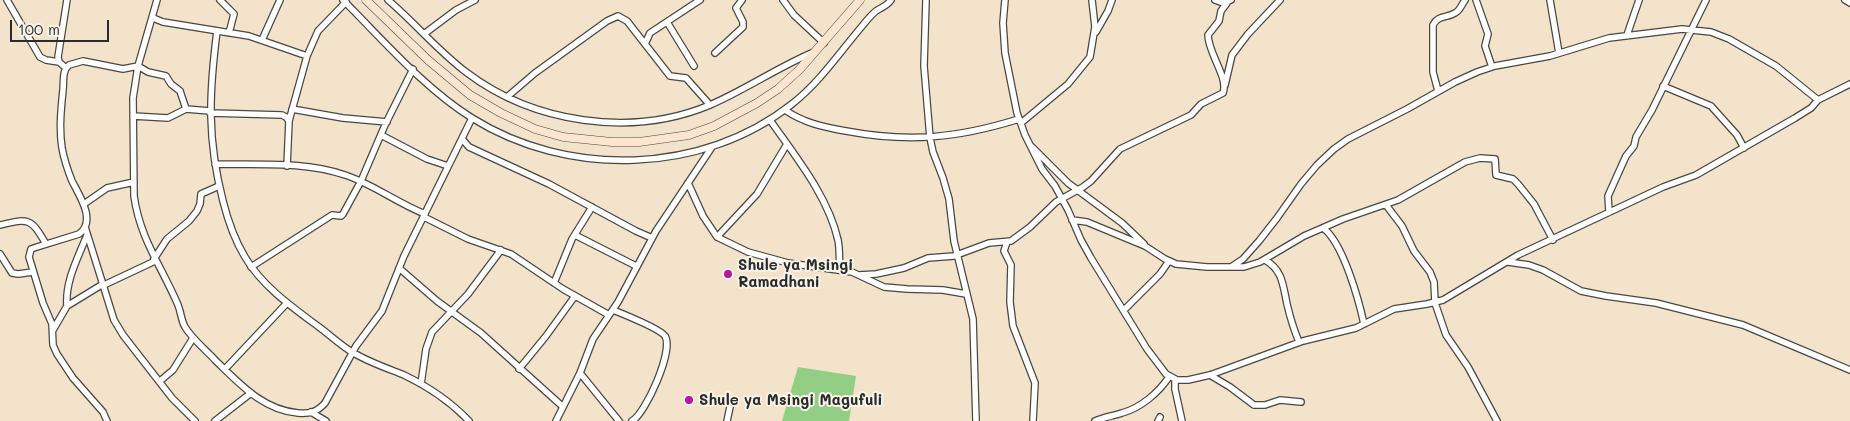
<!DOCTYPE html>
<html>
<head>
<meta charset="utf-8">
<style>
	body { margin:0 }
	#map { position:relative; width:1850px; height:421px; overflow:hidden; background:#f2e3ca; font-family:Mali,sans-serif }
	canvas { display:block }
	.scale { position:absolute; left:10px; top:20px; width:99px; height:22px; box-sizing:border-box; border:2px solid #2b2b2b; border-top:0; padding-left:6px; font-size:15px; line-height:18px; white-space:nowrap; color:#2b2b2b; -webkit-text-stroke:4px #f7f3e8; paint-order:stroke }
</style>
</head>
<body>
<div id="map">
<canvas width="1850" height="421"></canvas>
<div class="scale">100 m</div>
</div>
<script>
const context = document.querySelector('canvas').getContext('2d');
context.lineJoin = 'round';
function paint(path, color) { context.fillStyle = color; context.fill(path, 'evenodd'); }
function stroke(path, color, width, dash) { context.strokeStyle = color; context.lineWidth = width; context.lineCap = dash ? 'butt' : 'round'; context.setLineDash(dash || []); context.stroke(path); }
function drawText(font, color, halo, rows, align = 'center') {
  context.font = font + ' Mali,sans-serif'; context.lineWidth = 4; context.setLineDash([]); context.textBaseline = 'middle'; context.strokeStyle = halo; context.fillStyle = color; for (const [text, x, y, turn = 0] of rows) {
    context.save(); context.translate(x, y); context.rotate((+turn || 0) * Math.PI / 180); context.textAlign = isNaN(turn) ? turn : align; if (halo) context.strokeText(text, 0, 0); context.fillText(text, 0, 0); context.restore();
  }
}
const green = new Path2D(`
	M798 367 856 376 849 421H782Z`);
const street = new Path2D(`
	M7 0 40 57 46 60 59 62
	M157 0 138 66 133 98 134 196C140 239 162 267 178 305 181 312 181 320 185 327 193 340 206 350 216 361 240 384 263 410 298 413 310 414 317 412 325 403L356 346 382 311 404 256 472 118
	M220 0 234 14 229 33
	M343 0C383 40 424 88 472 118 568 178 702 175 792 104 820 82 840 52 863 25 867 20 871 15 876 11 882 7 887 6 891 0
	M388 0C415 23 438 51 466 72 533 123 631 138 710 105 745 90 778 67 814 52
	M783 0 794 15 824 43
	M926 0 924 66 930 138 933 152 943 178 949 199 954 241 973 319 976 421
	M1005 0 1003 23 1005 53 1017 113 1025 135 1042 169 1055 186 1068 210 1081 240 1091 258 1147 349 1166 374 1177 380H1188L1210 375 1303 341 1356 328 1394 309 1427 304 1443 300 1518 255 1663 187 1696 175 1795 118 1811 108 1818 100 1850 84
	M1215 0 1223 3 1231 0
	M1476 0 1488 34 1485 46 1492 67
	M1550 0 1559 53
	M1845 0 1850 3
	M153 18 163 22 249 36 307 56
	M667 22 694 66
	M217 31C209 94 207 139 223 201 228 221 234 239 245 257 262 286 292 307 319 327 330 335 340 345 352 352 368 362 387 368 404 375 429 387 450 401 469 421
	M1096 32 1108 11 1112 0
	M424 34 456 10 475 0
	M1627 35 1639 0
	M262 40 280 0
	M645 44 650 33 700 0
	M715 53 743 27V22L736 8 742 0
	M66 68 59 62 58 57 67 0
	M1225 85 1232 55 1248 34 1280 0
	M1663 86 1711 106 1737 135 1744 148
	M1438 91 1433 72V25C1438 15 1447 18 1455 13 1460 11 1462 4 1465 0
	M507 97 535 73 607 21 618 16 627 21 670 76 686 78 710 105
	M292 109 343 118 387 122
	M785 110C804 123 823 127 846 131 909 143 958 138 1019 119
	M210 113 282 115 286 117 289 121 287 166
	M133 116 168 118 186 109
	M770 120C795 156 828 196 838 240 840 250 839 260 840 270
	M289 121 307 56 318 31 346 2
	M1021 123 1068 84 1090 57 1095 27 1092 0
	M381 135 427 159 448 166
	M462 139 469 147 549 184 636 231 652 238
	M1032 147 1068 183 1122 223 1144 244
	M215 164C258 165 305 161 345 175 373 184 397 203 425 214
	M688 183 703 216 717 237 748 252 788 263 852 272 884 287 907 289 943 290 966 294
	M84 204 107 188 134 182
	M1386 205 1402 226 1414 251 1430 272 1434 282 1435 303 1446 335 1468 367 1497 421
	M1609 212 1608 196 1626 156 1634 146 1636 137 1652 110 1706 0
	M424 217 468 239 511 254 563 289 609 315
	M1072 220 1087 222 1145 246 1165 259 1176 264 1207 267H1231L1243 259 1259 241 1277 218 1301 184 1317 165 1334 149 1348 139 1407 109 1455 82 1477 72 1495 66 1550 56 1609 38 1682 29 1711 32 1729 39 1776 66 1818 100
	M0 225C29 218 31 218 46 244
	M85 227 114 320 123 335 172 398 195 421
	M1323 228C1343 242 1359 301 1364 324
	M575 235 636 266
	M717 237 757 194 787 144
	M1007 242 1004 251 1011 265 1010 302 1013 326 1035 383 1033 421
	M0 254 12 273 18 274 33 272
	M154 259 167 239 189 221 197 211 200 204 201 194 219 186
	M1265 260C1283 270 1283 286 1287 304 1290 317 1294 330 1299 342
	M1508 262 1529 265 1543 270 1581 291 1606 296 1656 303 1743 325 1850 370
	M251 267 332 215 341 216 343 214 361 181 385 125 413 69
	M1232 267H1244L1260 262 1304 236 1343 219 1398 200 1465 162 1480 158 1495 159 1496 175 1513 179 1518 184 1534 204 1553 240
	M399 268 437 301 481 333 562 406
	M859 275 876 274 904 268 928 258 954 256 989 243 1011 241 1030 227 1056 202 1083 187 1091 181 1120 149 1191 115 1201 104 1223 93C1229 78 1208 53 1208 35L1219 21 1221 11 1227 3
	M554 283 572 239 592 207
	M104 285 155 261
	M67 306C65 281 78 258 87 235
	M613 310C623 314 660 329 665 336 674 350 646 413 632 421
	M1124 310 1160 274 1169 261
	M53 330 67 306 103 284
	M225 369 287 303
	M519 369 546 336 575 296
	M580 373 619 421
	M1210 375 1230 387 1254 405H1265L1280 400 1301 402
	M1175 379V389L1182 421
	M160 381 173 370 193 338
	M421 384 426 349 432 332 468 294 501 250
	M311 412 326 421
	M107 421 103 412 73 378 57 354 53 345 52 324 43 303 29 257 31 249 37 247 79 234C97 221 79 195 72 181 68 171 64 159 62 148 59 129 61 109 63 90 64 80 62 71 69 65L83 61 123 69 138 66 148 72 166 76 171 84 180 91 186 109 210 111
	M215 421 251 393
	M556 421 580 373 593 339 618 302 656 231 712 147
	M727 421 730 407
	M1095 421C1104 417 1113 416 1122 413 1141 408 1159 392 1169 377
	M1158 421 1160 417`);
const secondary = new Path2D(`
	M366 0 428 60 470 95 501 113 535 129 563 137 612 142H639L689 135 714 126 757 103 778 89 799 70 860 0`);
const markers = [
	[728,274,5,"#b5179e"],
	[689,400,5,"#b5179e"]
];
const poiNames = [
	["Shule ya Msingi",738,265],
	["Ramadhani",738,282],
	["Shule ya Msingi Magufuli",699,400]
];
paint(green, '#92cf85');
stroke(street, '#494743', 8);
stroke(secondary, '#494743', 9);
stroke(street, '#fff', 5.5);
stroke(secondary, '#fbe5cf', 8);
for (const [x, y, r, color] of markers) { const dot = new Path2D(); dot.arc(x, y, r, 0, 2 * Math.PI); context.fillStyle = color; context.fill(dot); stroke(dot, '#f7f3e8', 2); }
drawText('bold 15px', '#2b2b2b', '#f7f3e8', poiNames, 'left');
</script>
</body>
</html>
